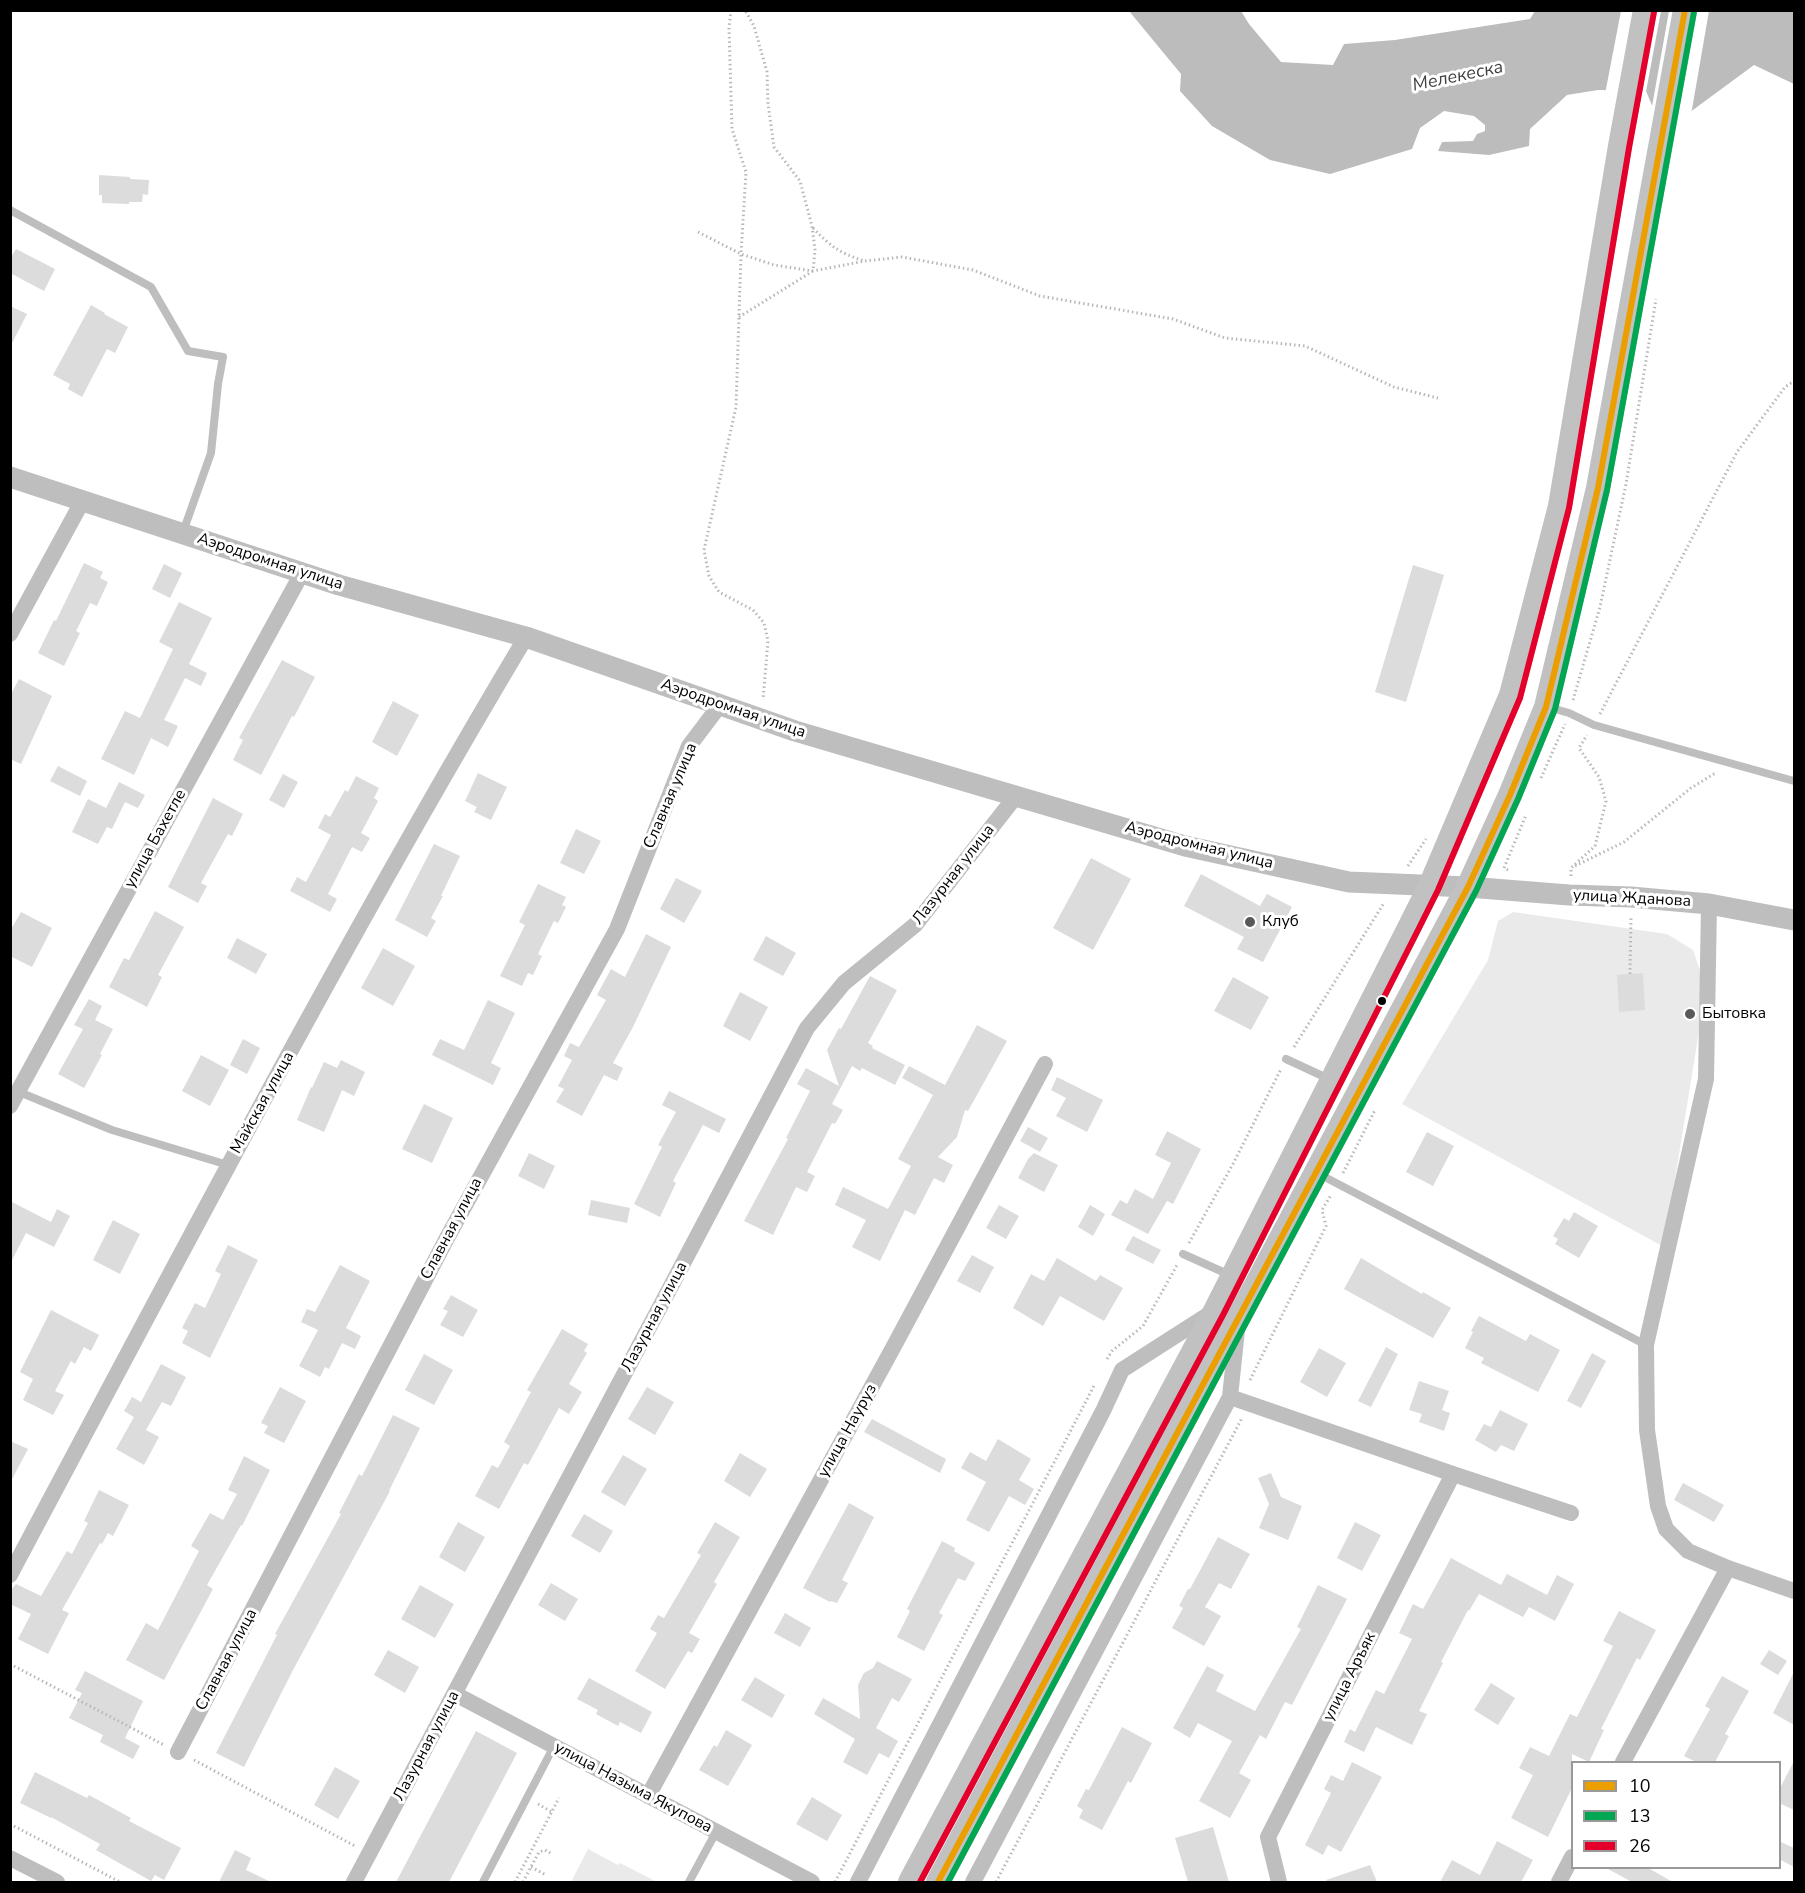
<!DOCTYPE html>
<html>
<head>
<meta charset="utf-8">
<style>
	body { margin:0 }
	#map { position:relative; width:1805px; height:1893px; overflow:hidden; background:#fff; font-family:"Nunito Sans",sans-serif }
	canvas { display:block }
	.frame { position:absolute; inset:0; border:12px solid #000; pointer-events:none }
	.legend { position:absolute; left:1571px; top:1761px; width:210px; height:108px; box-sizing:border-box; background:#fff; border:2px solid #999; margin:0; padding:8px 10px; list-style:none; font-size:18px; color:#000 }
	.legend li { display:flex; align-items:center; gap:12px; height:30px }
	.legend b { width:30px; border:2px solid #999 }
</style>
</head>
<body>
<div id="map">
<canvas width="1805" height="1893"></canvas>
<div class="frame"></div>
<ul class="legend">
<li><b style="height:8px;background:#eb9e00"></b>10</li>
<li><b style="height:8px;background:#00a651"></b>13</li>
<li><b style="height:8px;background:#e4002b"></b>26</li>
</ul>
</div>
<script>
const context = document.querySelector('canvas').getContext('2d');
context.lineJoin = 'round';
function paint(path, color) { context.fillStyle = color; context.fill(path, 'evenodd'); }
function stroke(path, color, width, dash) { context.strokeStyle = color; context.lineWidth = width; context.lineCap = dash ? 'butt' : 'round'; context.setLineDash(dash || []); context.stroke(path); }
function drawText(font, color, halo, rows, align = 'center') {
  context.font = font + ' "Nunito Sans",sans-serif'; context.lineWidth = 6; context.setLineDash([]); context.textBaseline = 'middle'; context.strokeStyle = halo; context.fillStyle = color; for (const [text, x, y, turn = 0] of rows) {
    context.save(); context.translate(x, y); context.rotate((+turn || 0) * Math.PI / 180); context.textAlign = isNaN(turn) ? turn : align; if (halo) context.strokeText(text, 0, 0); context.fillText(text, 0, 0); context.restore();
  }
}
const green = new Path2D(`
	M1513 912 1667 934 1693 950 1706 988 1664 1247 1402 1104 1488 960 1498 921Z
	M588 1849 618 1865 620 1863 657 1882H571Z`);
const water = new Path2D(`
	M1129 11H1241L1249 24 1281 62 1333 65 1344 44 1395 40 1530 19 1535 11H1794V84L1754 65 1663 132 1646 91 1598 90 1567 95 1530 129 1529 146 1489 155 1438 151 1442 142 1473 141 1477 134 1485 131V125L1474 116 1444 111 1420 128 1412 149 1330 174 1270 160 1212 126 1180 91 1181 74Z`);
const pier = new Path2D(`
	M1621 11H1661L1645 97 1644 94H1605Z
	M1669 11H1709L1691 115 1665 134 1660 133 1651 112Z`);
const building = new Path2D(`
	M99 175 130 177V179L149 180 148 195 143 194 142 202H129V204L102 203V195H99Z
	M16 249 55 269 44 291 10 273V259Z
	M91 305 105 313 104 314 128 327 115 353 107 349 82 397 68 389 70 384 53 375Z
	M10 306 27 314 10 347Z
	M84 563 103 572 100 578 108 582 97 606 90 603 76 631 80 633 64 666 38 653 54 620 56 621Z
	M164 564 182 573 170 598 152 589Z
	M1413 565 1444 575 1406 702 1375 692Z
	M179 602 212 618 189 664 207 673 201 686 185 678 164 720 178 726 168 747 151 738 134 775 101 759 125 711 140 718 173 649 159 642Z
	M282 660 315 677 294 717 292 716 261 775 233 760 243 740 239 738Z
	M19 679 52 696 21 764 10 759V696Z
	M393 701 419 715 397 756 372 742Z
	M58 766 87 781 80 796 50 781Z
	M478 773 507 787 491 820 474 812 477 807 465 801Z
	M283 774 298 782 284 808 269 800Z
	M356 776 379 788 374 798 378 801 361 833 370 838 362 852 352 847 328 894 337 899 330 912 290 891 297 877 306 882 331 835 318 828 325 814 330 817 345 790 348 792Z
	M119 782 145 795 138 808 125 802 112 829 107 827 98 844 72 832 88 799 106 808Z
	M213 798 243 814 232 836 228 834 201 883 207 886 198 903 168 887Z
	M576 829 601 841 584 874 560 863Z
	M434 844 460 856 441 896H443L431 918 436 921 427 937 395 920Z
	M1091 858 1131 879 1093 950 1053 928Z
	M1201 874 1260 906 1267 894 1292 907 1263 962 1237 949 1244 937 1184 906Z
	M676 878 702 891 684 923 660 909Z
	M538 884 566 897 562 905 566 907 558 923 554 921 538 954 542 956 533 975 528 973 522 986 500 976 525 925 519 922Z
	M155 911 184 927 158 975 162 977 147 1007 109 987 124 958 129 960Z
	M21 912 52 928 32 967 10 956V931Z
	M646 934 671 947 633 1027 613 1063 623 1068 617 1081 604 1075 582 1116 556 1102 564 1089 558 1086 572 1060 564 1056 570 1043 579 1047 606 1000 597 995 611 969 625 977Z
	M766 936 796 953 783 976 753 960Z
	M237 938 267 954 256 974 227 958Z
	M383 948 415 966 393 1006 361 988Z
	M1643 973 1645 1010 1619 1012 1617 975Z
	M870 976 897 990 868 1043 873 1046 872 1048 905 1065 895 1085 862 1068 860 1071 852 1066 832 1104 843 1110 835 1124 832 1123 807 1172 815 1176 807 1192 796 1187 773 1235 744 1221 788 1139 786 1138 810 1091 797 1084 806 1068 839 1086 827 1050 839 1028 841 1029Z
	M1233 977 1269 997 1251 1030 1214 1011Z
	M740 992 768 1007 750 1041 723 1026Z
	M89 999 102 1006 95 1020 113 1029 100 1054 102 1055 84 1088 58 1074 83 1029 74 1025Z
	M488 1000 515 1013 491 1063 501 1068 493 1085 432 1055 440 1039 464 1050Z
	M977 1025 1007 1041 968 1111 965 1110 957 1137 938 1157 953 1165 944 1183 934 1178 915 1215 905 1210 880 1261 852 1247 866 1220 835 1205 843 1187 888 1209 911 1166 898 1159 933 1095 902 1078 909 1066 945 1085Z
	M243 1039 260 1048 247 1074 230 1065Z
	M201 1055 229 1070 210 1106 182 1091Z
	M341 1060 365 1072 354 1096 342 1090 324 1132 297 1120 311 1087 312 1088 324 1062 337 1068Z
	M1057 1077 1103 1100 1087 1132 1056 1116 1066 1098 1051 1090Z
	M669 1091 726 1119 719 1133 703 1125 673 1181 676 1183 660 1217 634 1204 662 1147 658 1145 676 1112 662 1105Z
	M424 1104 453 1118 432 1163 402 1149Z
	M1028 1127 1048 1138 1040 1152 1020 1141Z
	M1167 1131 1201 1149 1173 1204 1167 1201 1148 1234 1111 1215 1120 1200 1127 1204 1135 1189 1153 1199 1171 1163 1155 1155Z
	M1427 1132 1454 1146 1433 1186 1406 1172Z
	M529 1153 555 1166 544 1189 518 1176Z
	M1034 1153 1058 1165 1044 1192 1018 1178 1028 1159Z
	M591 1200 630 1208 627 1223 588 1215Z
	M10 1201 51 1222 57 1209 70 1216 54 1247 26 1233 10 1264Z
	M999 1205 1019 1216 1006 1239 986 1228Z
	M1090 1205 1105 1214 1093 1236 1078 1227Z
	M1574 1212 1598 1226 1579 1258 1555 1244 1558 1239 1553 1236 1564 1218 1569 1221Z
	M113 1220 140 1234 120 1274 93 1260Z
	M1133 1236 1161 1250 1153 1264 1125 1250Z
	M228 1245 258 1260 210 1358 182 1343 188 1331 182 1328 195 1303 205 1308 221 1274 215 1271Z
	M972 1255 994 1267 980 1293 957 1281Z
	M1057 1258 1096 1281 1100 1275 1123 1288 1104 1321 1060 1296 1043 1326 1013 1308 1031 1274 1044 1281Z
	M1361 1258 1422 1294 1423 1292 1451 1308 1433 1338 1344 1289Z
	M340 1265 370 1281 346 1328 361 1336 355 1349 342 1343 329 1369 325 1367 320 1377 299 1366 318 1330 301 1322 307 1309 315 1312Z
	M451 1295 478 1310 463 1337 440 1325 448 1311 443 1309Z
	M51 1310 99 1335 91 1351 84 1347 75 1364 71 1361 55 1391 64 1395 53 1415 23 1400 33 1379 20 1372Z
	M1479 1316 1526 1341 1530 1334 1560 1350 1538 1392 1481 1363 1484 1358 1465 1348 1473 1332 1471 1331Z
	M562 1329 588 1344 584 1351 587 1353 569 1384 582 1392 569 1414 559 1408 528 1465 524 1463 499 1509 475 1496 492 1465 498 1468 510 1446 504 1442 531 1392 527 1390Z
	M1386 1347 1398 1354 1371 1407 1358 1401Z
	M1319 1348 1346 1363 1327 1397 1300 1382Z
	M1592 1353 1606 1361 1581 1408 1567 1401Z
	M424 1354 453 1370 434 1405 405 1390Z
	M161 1364 186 1377 171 1406 162 1402 146 1430 159 1437 144 1465 116 1449 134 1417 124 1411 132 1397 141 1402Z
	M1419 1381 1449 1391 1442 1410 1450 1413 1444 1431 1419 1422 1422 1414 1409 1410Z
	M280 1387 306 1401 284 1443 264 1433 268 1426 261 1423Z
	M647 1387 674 1402 655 1435 628 1419Z
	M1500 1410 1528 1424 1514 1451 1501 1445 1496 1452 1475 1440 1484 1424 1491 1427Z
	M393 1415 420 1428 389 1491H390L293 1670 244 1767 216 1753 277 1635 275 1634 341 1514 339 1513 359 1474 362 1476Z
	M872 1419 946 1459 940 1473 864 1432Z
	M998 1439 1031 1459 1019 1480 1034 1489 1025 1505 1009 1496 989 1532 966 1520 986 1482 961 1468 970 1452 986 1461Z
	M10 1441 28 1449 10 1483Z
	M740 1453 767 1469 750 1497 724 1481Z
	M623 1455 647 1469 625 1506 601 1492Z
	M244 1456 270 1470 242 1526 241 1525 207 1585 213 1589 164 1680 126 1660 146 1623 158 1630 199 1551 191 1546 210 1513 223 1520 237 1494 228 1490Z
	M1271 1473 1281 1497 1302 1506 1288 1540 1259 1528 1269 1504 1258 1478Z
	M1683 1483 1724 1505 1714 1522 1674 1500Z
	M99 1490 129 1505 113 1536 108 1533 102 1544 100 1543 62 1610 69 1613 48 1654 18 1639 31 1614 10 1604V1591L16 1584 41 1596 67 1551 72 1554 88 1523 84 1521Z
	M849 1503 874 1517 842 1580 848 1583 837 1603 831 1601 830 1602 803 1588Z
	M584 1514 613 1531 600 1553 571 1536Z
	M458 1522 485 1537 465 1572 439 1557Z
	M715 1522 740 1537 714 1582 717 1584 689 1633 700 1639 692 1653 688 1651 665 1689 635 1671 657 1633 650 1629 658 1615 664 1618 701 1555 697 1553Z
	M1355 1522 1381 1535 1362 1571 1337 1558Z
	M1218 1537 1250 1554 1231 1589 1219 1583 1205 1607 1221 1616 1204 1646 1172 1628 1183 1608 1179 1606 1188 1589H1190Z
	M942 1541 955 1548 954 1551 975 1563 965 1581 958 1578 939 1613 943 1615 924 1651 897 1637 910 1611 907 1609Z
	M1451 1558 1501 1585 1507 1574 1547 1595 1557 1575 1574 1584 1555 1621 1529 1607 1523 1617 1479 1594 1469 1611 1468 1610 1441 1662 1443 1663 1419 1711 1427 1714 1412 1745 1376 1727 1364 1752 1344 1742 1350 1729 1355 1732 1376 1690 1384 1694 1412 1639 1399 1633 1413 1604 1423 1609Z
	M551 1583 578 1599 565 1621 538 1605Z
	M420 1585 454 1604 435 1638 401 1619Z
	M1318 1585 1347 1599 1292 1705 1285 1702 1266 1739 1260 1735 1239 1773 1251 1780 1230 1818 1199 1801 1232 1741 1198 1723 1190 1738 1173 1728 1207 1666 1224 1675 1216 1691 1255 1711 1301 1629 1297 1627Z
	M1619 1611 1656 1630 1640 1660 1637 1658 1601 1729 1604 1730 1589 1762 1572 1754V1788L1548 1837 1511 1818 1533 1775 1519 1768 1530 1747 1549 1756 1570 1714 1577 1717 1613 1646 1603 1641Z
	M785 1613 811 1628 800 1647 774 1633Z
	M388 1650 419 1667 405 1693 374 1675Z
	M1769 1650 1787 1661 1778 1675 1760 1664Z
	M877 1661 912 1679 899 1702 892 1698 876 1728 898 1741 889 1758 879 1753 867 1775 843 1762 855 1739 814 1714 823 1698 860 1719 858 1685 864 1673 873 1668Z
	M85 1671 143 1701 125 1738 140 1746 133 1759 100 1742 103 1735 69 1718 82 1693 75 1690Z
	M1794 1672V1725L1773 1713Z
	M1722 1676 1749 1691 1725 1734 1729 1736 1715 1762H1696L1684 1756 1710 1709 1705 1706Z
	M755 1677 785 1695 772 1718 741 1700Z
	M589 1678 652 1712 641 1733 620 1722 618 1726 596 1714 598 1710 577 1699Z
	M1491 1683 1515 1698 1498 1725 1474 1710Z
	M1122 1727 1152 1743 1131 1783 1128 1781 1102 1830 1079 1818 1083 1810 1077 1806 1086 1789 1089 1790Z
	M726 1730 752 1745 728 1786 699 1770 714 1745 717 1747Z
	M476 1731 517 1753 449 1882H396Z
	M1794 1761V1810L1779 1803V1790Z
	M1352 1762 1382 1777 1341 1852 1328 1845 1323 1855 1305 1845 1331 1793 1324 1789 1331 1775 1343 1781Z
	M335 1767 360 1781 338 1819 314 1805Z
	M35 1772 87 1798 89 1795 131 1818 129 1821 181 1848 164 1880 155 1875 151 1881 96 1850 100 1844 51 1817V1818L20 1803Z
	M812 1797 842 1815 827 1841 796 1824Z
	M1213 1827 1229 1882H1188L1175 1838Z
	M1497 1841 1533 1860 1521 1882H1440L1452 1860 1480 1875Z
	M1779 1841 1794 1848V1867L1779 1859Z
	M235 1850 251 1858 246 1870 271 1882H219Z
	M1370 1865 1377 1882H1327L1326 1880Z
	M1606 1868H1648L1673 1882H1632Z`);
const path = new Path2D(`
	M731 10 729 28 732 129 746 172 741 254 736 407 704 550 709 576 719 592 753 610 764 623 768 641 763 700
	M813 228C831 247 840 253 864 261
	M698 232 741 254 774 265 813 271 865 261 902 257 973 270 1040 296 1173 319 1225 338 1305 346 1394 387 1438 398
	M739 317 813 271 815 250 812 226 800 181 774 147 768 104 767 72 754 26 745 10
	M1573 700 1600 607 1626 484 1656 299
	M1600 714 1737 452 1785 387 1794 381
	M1541 778 1565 724
	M1408 866 1426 839
	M1575 866 1624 842 1691 788 1717 772
	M1508 870 1504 868 1526 815
	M1571 876V868L1595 846 1606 801 1599 777 1579 748 1587 735
	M1630 974 1631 916
	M1294 1047 1384 903
	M1343 1173 1375 1110
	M1189 1243 1233 1164 1281 1069
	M1107 1359 1112 1351 1143 1326 1177 1265
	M1250 1380 1326 1226 1322 1210 1331 1195
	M10 1664 164 1745
	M194 1760 355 1846
	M538 1804 552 1812
	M10 1824 120 1882
	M531 1867 546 1875
	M515 1882 559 1798
	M523 1882 539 1852 545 1850 552 1854
	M835 1882 1095 1384
	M996 1882 1242 1418`);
const service = new Path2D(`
	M10 210 151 287 188 351 223 357 218 384 211 453 183 532
	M1548 707 1569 713 1594 725 1794 781
	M1286 1059 1329 1079
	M19 1092 112 1130 228 1165
	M1317 1173 1646 1345
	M1183 1254 1232 1276
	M483 1882 554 1746
	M689 1882 716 1832`);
const minor = new Path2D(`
	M10 634 83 500
	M1709 904 1706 1079 1646 1345 1647 1430 1658 1506 1666 1529 1688 1551 1728 1568 1794 1591
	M10 1106 302 573
	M1230 1397 1453 1474 1571 1513
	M10 1575C178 1260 343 943 526 637
	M455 1694 812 1882
	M178 1752 447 1238 617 929 689 746 720 705
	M1623 1762 1728 1568
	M648 1796 894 1346 1045 1064
	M10 1858 57 1882
	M354 1882 670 1288 807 1028 844 983 915 925 1016 796
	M858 1882 1103 1411 1122 1370 1211 1313
	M973 1882 1230 1397 1237 1330
	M1279 1882 1268 1837 1453 1474
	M1559 1882 1572 1857`);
const tertiary = new Path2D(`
	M10 477 339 585 526 637 795 731 1185 846 1349 882 1468 887 1569 895 1631 897 1709 904 1794 920`);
const secondary = new Path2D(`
	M910 1882 1215 1311 1408 930 1430 886 1511 695 1560 506 1620 146 1645 10
	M938 1882 1468 887 1510 795 1546 707 1598 488 1685 10`);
const bus1 = new Path2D(`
	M938 1882 1468 887 1510 795 1546 707 1598 488 1685 10`);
const bus2 = new Path2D(`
	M948 1882 1476 891 1518 799 1555 709 1607 490 1694 12`);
const bus3 = new Path2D(`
	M920 1882 1223 1315 1416 934 1438 890 1520 698 1569 508 1629 148 1654 12`);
const markers = [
	[1250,922,6,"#595959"],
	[1382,1001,5,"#000"],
	[1690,1014,6,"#595959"]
];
const streetNames = [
	["Аэродромная улица",270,562,18],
	["Аэродромная улица",733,709,19],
	["Славная улица",671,796,-67],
	["улица Бахетле",156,839,-61],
	["Аэродромная улица",1199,846,14],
	["Лазурная улица",954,875,-52],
	["улица Жданова",1632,899,3],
	["Майская улица",263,1103,-61],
	["Славная улица",452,1229,-62],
	["Лазурная улица",655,1317,-62],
	["улица Науруз",848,1431,-61],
	["Славная улица",227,1660,-62],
	["улица Аръяк",1350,1677,-63],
	["Лазурная улица",427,1746,-62],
	["улица Назыма Якупова",633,1788,28]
];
const poiNames = [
	["Клуб",1262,922],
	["Бытовка",1702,1014]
];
const waterNames = [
	["Мелекеска",1458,77,-12]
];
paint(green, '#eaeaea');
paint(water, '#bcbcbc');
paint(pier, '#fff');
paint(building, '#dcdcdc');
stroke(path, '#b8b8b8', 3, [1.5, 3]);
stroke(service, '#bebebe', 8);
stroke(minor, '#bebebe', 16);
stroke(tertiary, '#bebebe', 21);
stroke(secondary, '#c1c1c1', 24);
stroke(bus1, '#eb9e00', 6);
stroke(bus2, '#00a651', 6);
stroke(bus3, '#e4002b', 6);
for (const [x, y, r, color] of markers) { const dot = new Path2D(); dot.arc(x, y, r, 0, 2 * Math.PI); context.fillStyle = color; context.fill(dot); stroke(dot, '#fff', 2); }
drawText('16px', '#000', '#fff', streetNames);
drawText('16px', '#000', '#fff', poiNames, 'left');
drawText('italic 18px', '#404040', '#fff', waterNames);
</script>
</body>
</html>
